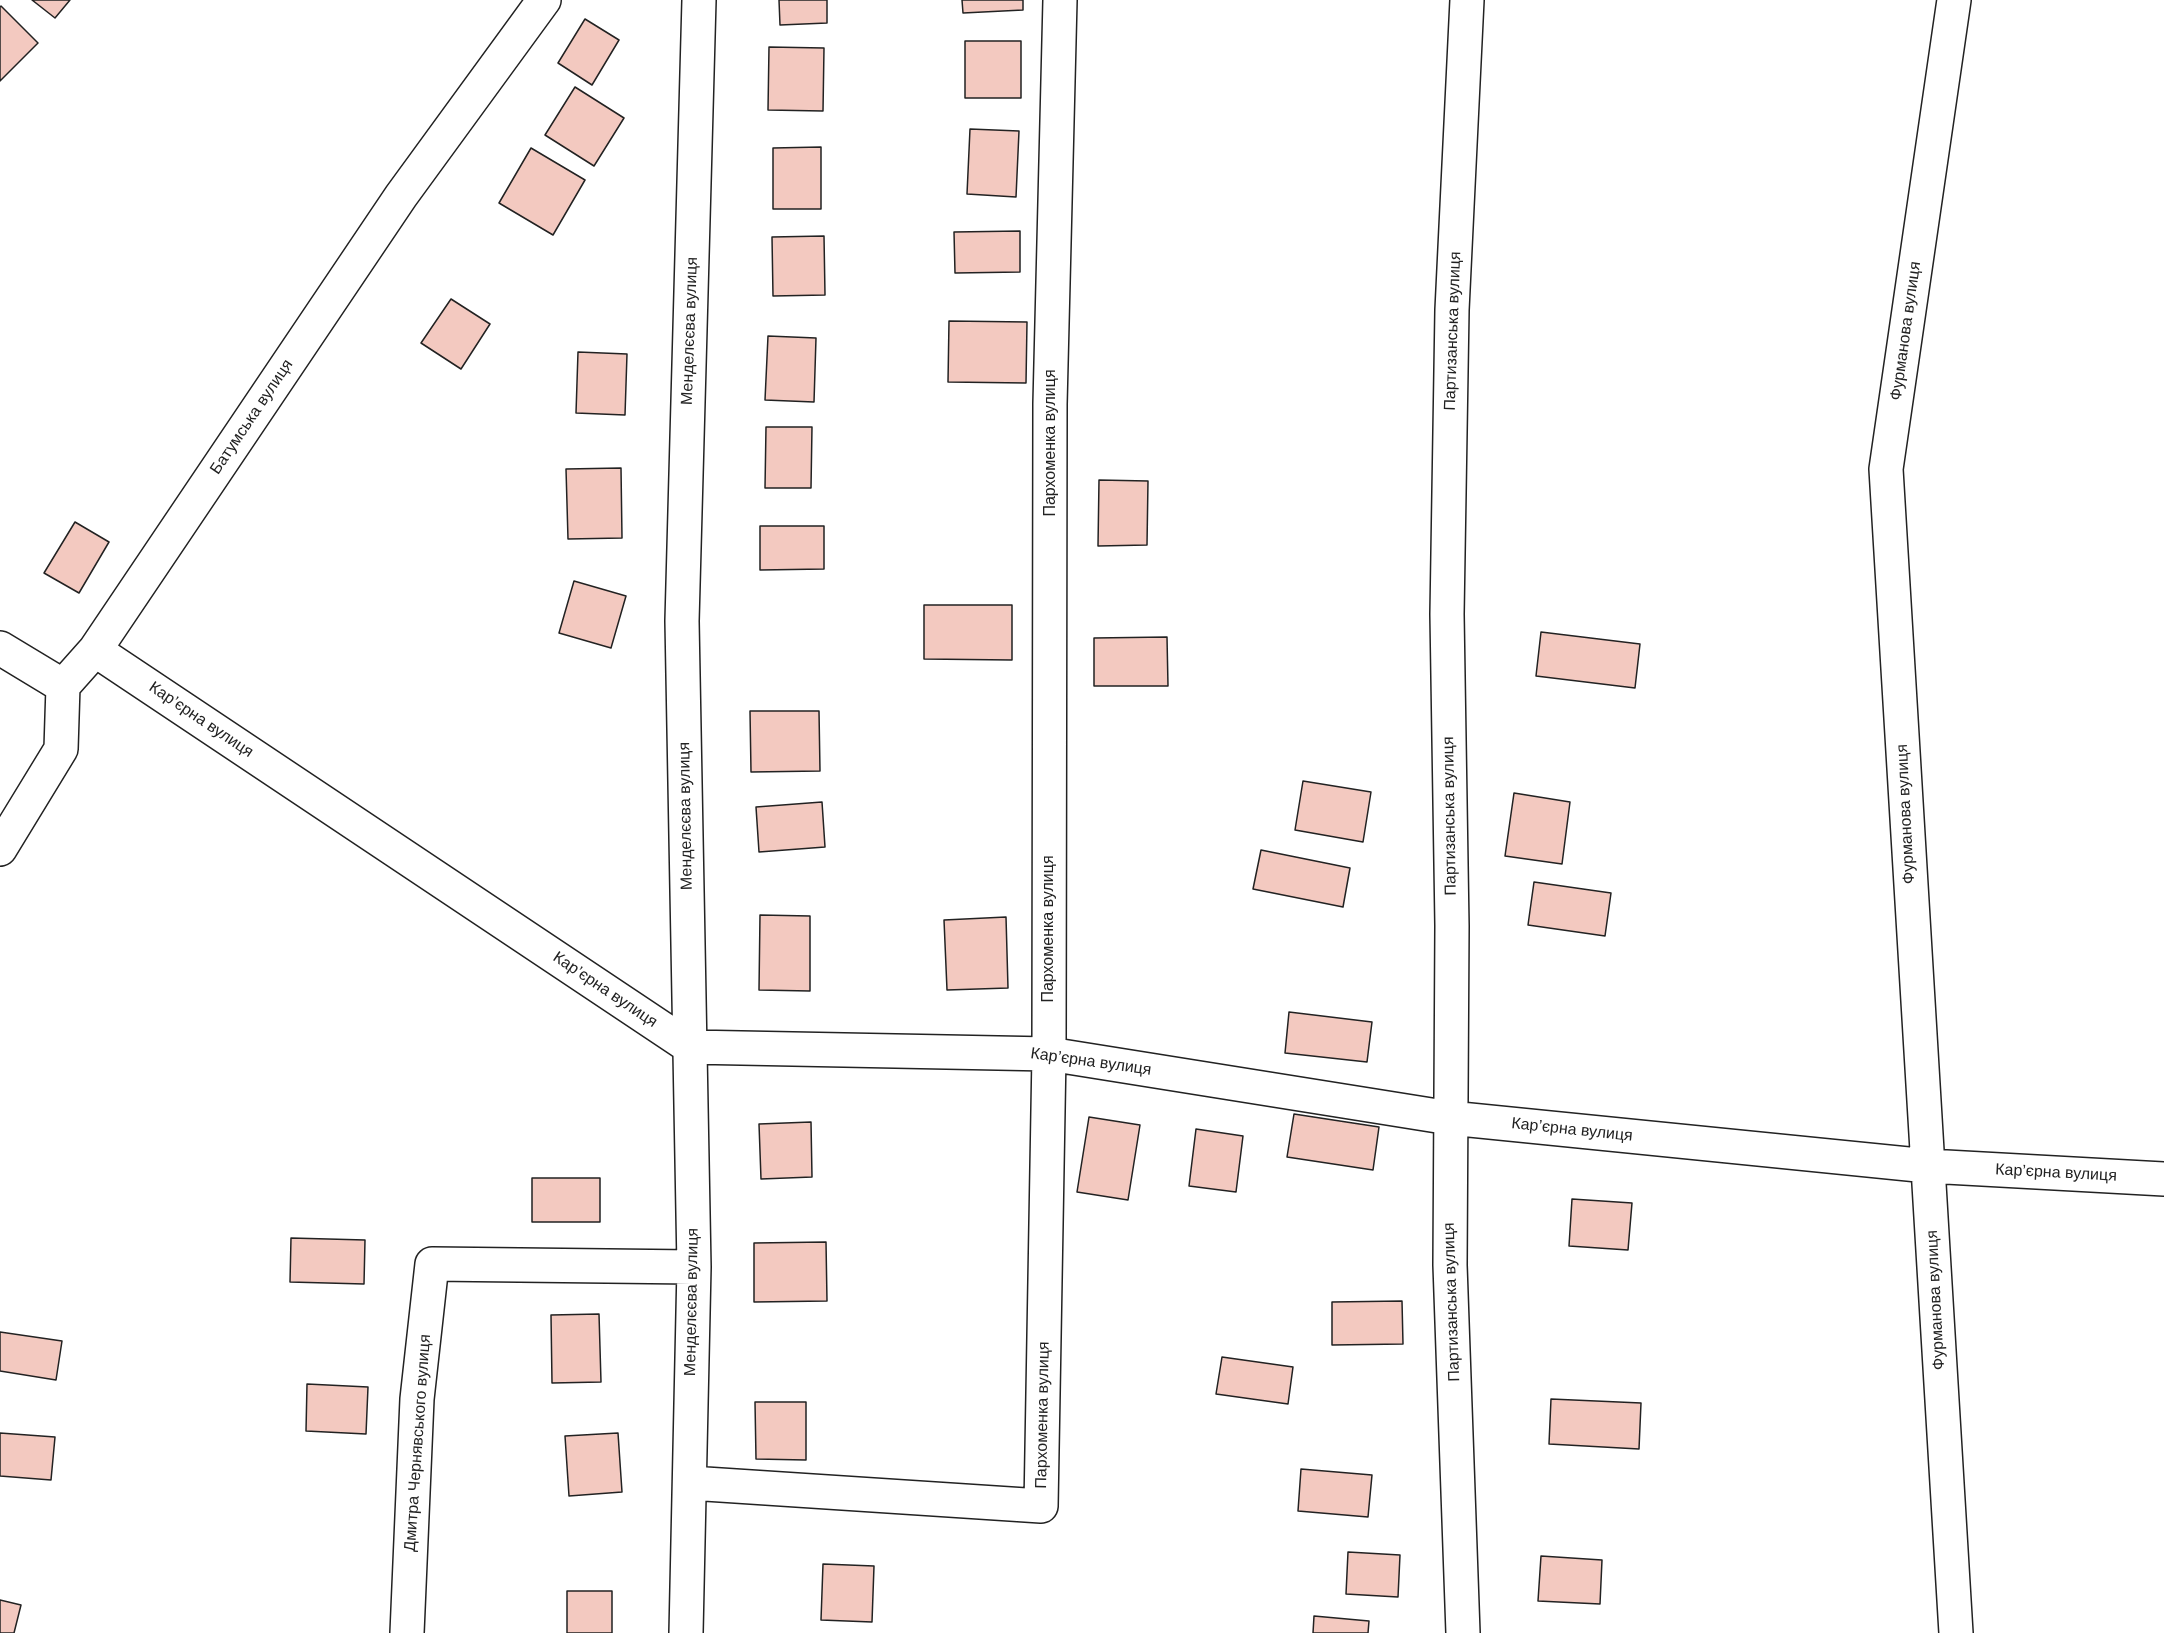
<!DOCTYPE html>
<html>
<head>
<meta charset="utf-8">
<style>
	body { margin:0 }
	canvas { display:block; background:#fff }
</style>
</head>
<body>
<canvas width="2164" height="1633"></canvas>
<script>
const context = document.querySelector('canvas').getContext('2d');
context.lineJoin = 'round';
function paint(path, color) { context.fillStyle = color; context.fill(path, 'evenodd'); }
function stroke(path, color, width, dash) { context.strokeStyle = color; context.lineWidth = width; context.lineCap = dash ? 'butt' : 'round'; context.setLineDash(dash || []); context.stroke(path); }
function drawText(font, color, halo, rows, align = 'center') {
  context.font = font + ' Arial,sans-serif'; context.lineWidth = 4.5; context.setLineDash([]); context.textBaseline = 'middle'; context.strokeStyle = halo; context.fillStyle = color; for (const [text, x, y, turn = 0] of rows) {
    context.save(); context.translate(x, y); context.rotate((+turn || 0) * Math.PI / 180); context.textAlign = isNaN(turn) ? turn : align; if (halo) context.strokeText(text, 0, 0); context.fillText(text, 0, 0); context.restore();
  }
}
const building = new Path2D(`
	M32 0H70L55 18Z
	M779 0H827V23L780 25Z
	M962 0H1023V10L963 13Z
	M1 6 38 43 0 81V7Z
	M585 19 619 40 592 85 558 63Z
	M965 41H1021V98H965Z
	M769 47 824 48 823 111 768 110Z
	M575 87 624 118 594 166 545 135Z
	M970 129 1019 131 1016 197 967 194Z
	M821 147V209H773V148Z
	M531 148 585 180 553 235 499 203Z
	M1020 231V272L955 273 954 232Z
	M824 236 825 295 773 296 772 237Z
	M451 299 490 324 461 369 421 343Z
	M949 321 1027 322 1026 383 948 382Z
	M768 336 816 338 814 402 765 400Z
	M578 352 627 354 625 415 576 413Z
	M766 427H812L811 488H765Z
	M621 468 622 538 568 539 566 469Z
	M1099 480 1148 481 1147 545 1098 546Z
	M75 522 109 542 79 593 44 573Z
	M760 526H824V569L760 570Z
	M574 581 626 596 611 648 559 633Z
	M924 605H1012V660L924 659Z
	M1541 632 1640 644 1635 688 1536 676Z
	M1167 637 1168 686H1094V638Z
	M750 711H819L820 771 751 772Z
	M1303 781 1371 792 1363 842 1295 830Z
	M1514 793 1570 802 1562 864 1505 856Z
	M822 802 825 847 759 852 756 807Z
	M1261 850 1350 868 1343 907 1253 889Z
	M1534 882 1611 893 1605 936 1528 925Z
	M760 915 810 916V991L759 990Z
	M1006 917 1008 988 947 990 944 920Z
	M1289 1012 1372 1022 1367 1062 1285 1053Z
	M1294 1114 1379 1127 1373 1170 1287 1157Z
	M1089 1117 1140 1125 1128 1200 1077 1192Z
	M811 1122 812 1177 761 1179 759 1124Z
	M1196 1129 1243 1136 1236 1192 1189 1186Z
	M532 1178H600V1222H532Z
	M1572 1199 1632 1203 1628 1250 1569 1246Z
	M291 1238 365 1240 364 1284 290 1282Z
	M826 1242 827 1301 754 1302V1243Z
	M1402 1301 1403 1344 1332 1345V1302Z
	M599 1314 601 1382 552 1383 551 1315Z
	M0 1332 62 1341 56 1380 0 1371Z
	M1222 1357 1293 1367 1288 1404 1216 1394Z
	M307 1384 368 1387 366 1434 306 1431Z
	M1551 1399 1641 1403 1639 1449 1549 1444Z
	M755 1402H806V1460L756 1459Z
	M0 1433 55 1437 51 1480 0 1476Z
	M618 1433 622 1492 569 1496 565 1436Z
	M1301 1469 1372 1475 1368 1517 1298 1511Z
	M1348 1552 1400 1555 1398 1597 1346 1594Z
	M1541 1556 1602 1560 1600 1604 1538 1601Z
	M823 1564 874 1566 872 1622 821 1620Z
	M567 1591H612V1633H567Z
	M0 1600 21 1605 14 1633H0Z
	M1314 1616 1369 1621 1368 1633H1313Z`);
const minor = new Path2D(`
	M1954 0 1886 469 1956 1633
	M0 648 63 686
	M95 650 690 1047 1049 1054 1450 1118 1928 1166 2164 1179
	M0 849 61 749 63 686 95 650 401 196 544 0
	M690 1483 1041 1506 1049 1054 1050 404 1060 0
	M407 1633 417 1399 432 1264 694 1267
	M686 1633 694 1267 682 621 699 0
	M1463 1633 1450 1265 1452 926 1447 614 1452 310 1467 0`);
const streetNames = [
	["Менделєєва вулиця",690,331,-88],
	["Партизанська вулиця",1453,331,-88],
	["Фурманова вулиця",1906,331,-82],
	["Батумська вулиця",252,417,-56],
	["Пархоменка вулиця",1051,443,-90],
	["Кар’єрна вулиця",201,720,34],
	["Фурманова вулиця",1906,814,-93],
	["Менделєєва вулиця",686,816,-91],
	["Партизанська вулиця",1450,816,-91],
	["Пархоменка вулиця",1049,929,-90],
	["Кар’єрна вулиця",605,990,34],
	["Кар’єрна вулиця",1091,1062,8],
	["Кар’єрна вулиця",1572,1130,6],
	["Кар’єрна вулиця",2056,1173,3],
	["Фурманова вулиця",1936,1300,-93],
	["Менделєєва вулиця",692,1302,-89],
	["Партизанська вулиця",1452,1302,-92],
	["Пархоменка вулиця",1043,1415,-89],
	["Дмитра Чернявського вулиця",418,1443,-86]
];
paint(building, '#f3c9c0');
stroke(building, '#222', 1.5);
stroke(minor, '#222', 36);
stroke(minor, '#fff', 33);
drawText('16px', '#222', '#fff', streetNames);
</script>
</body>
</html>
